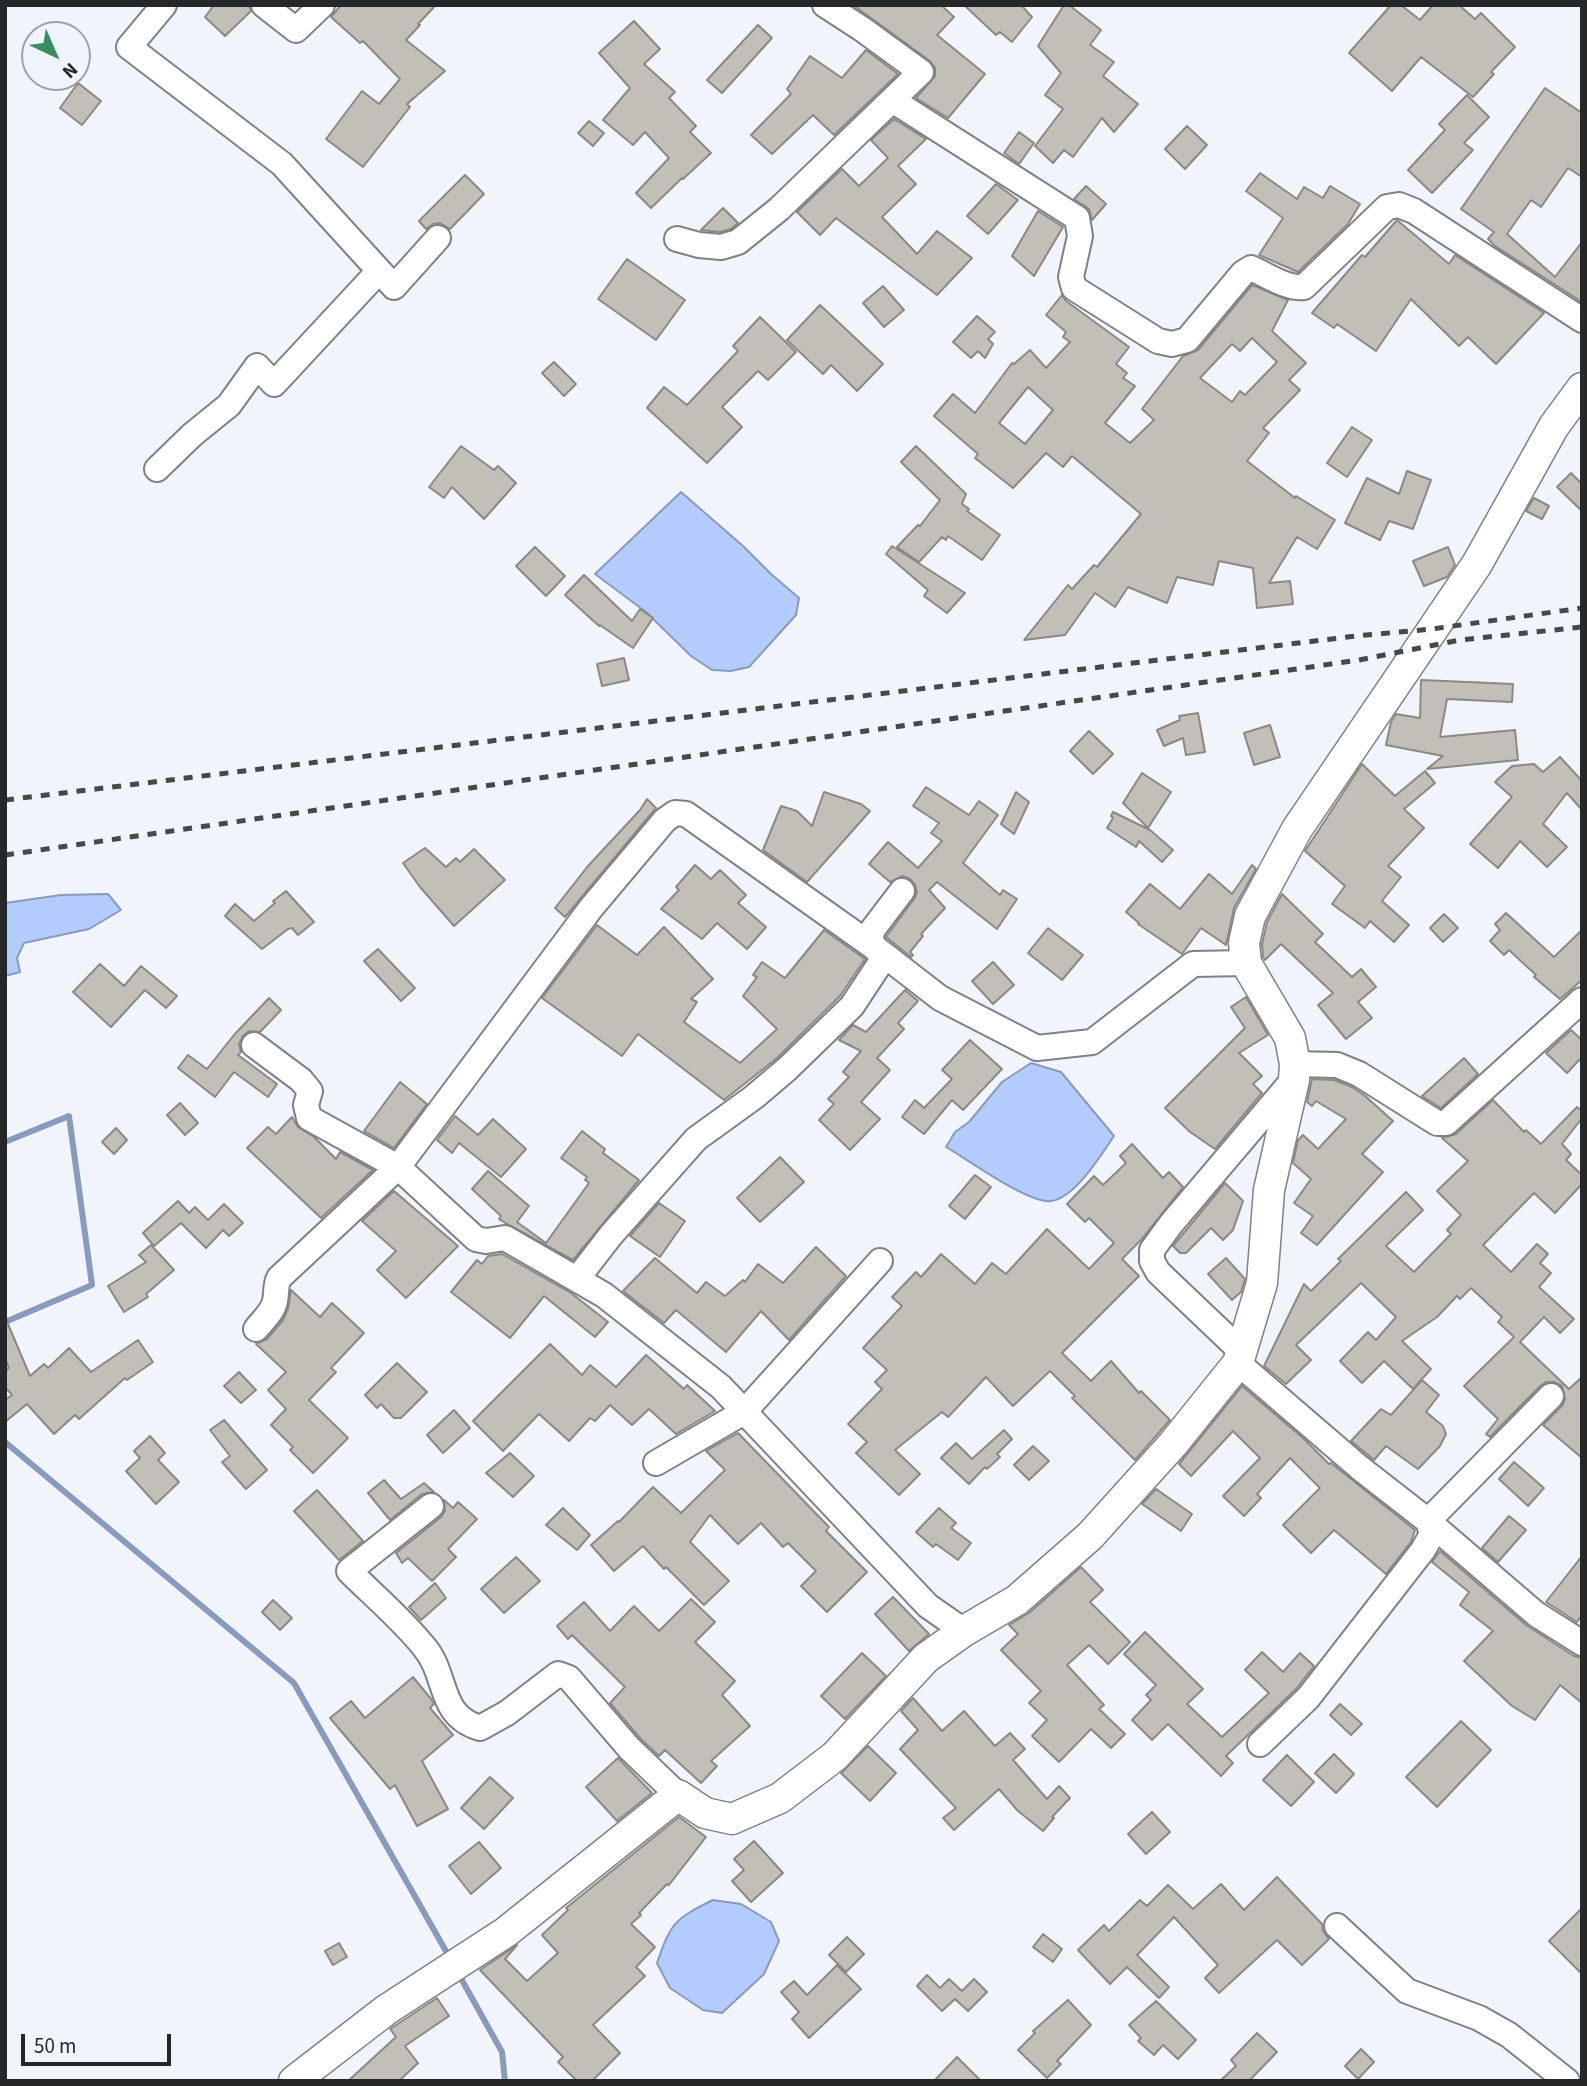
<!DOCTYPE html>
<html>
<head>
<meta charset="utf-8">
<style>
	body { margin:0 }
	#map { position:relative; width:1587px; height:2086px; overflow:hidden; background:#f1f4fa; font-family:"Source Sans 3",sans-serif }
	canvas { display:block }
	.frame { position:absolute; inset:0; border:7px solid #262729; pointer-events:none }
	.north { position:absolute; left:21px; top:21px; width:70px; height:70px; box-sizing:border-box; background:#f1f4fa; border:2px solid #a0a2a6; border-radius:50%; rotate:136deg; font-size:19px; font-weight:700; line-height:28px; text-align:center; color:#262729 }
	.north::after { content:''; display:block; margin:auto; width:24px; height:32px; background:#378e62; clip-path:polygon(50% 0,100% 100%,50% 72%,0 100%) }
	.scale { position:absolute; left:21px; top:2034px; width:150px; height:32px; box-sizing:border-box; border:4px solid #262729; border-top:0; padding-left:9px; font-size:21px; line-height:24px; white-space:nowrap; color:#262729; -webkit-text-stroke:5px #f1f4fa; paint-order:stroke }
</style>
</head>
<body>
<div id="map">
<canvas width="1587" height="2086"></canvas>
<div class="frame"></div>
<div class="north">N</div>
<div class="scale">50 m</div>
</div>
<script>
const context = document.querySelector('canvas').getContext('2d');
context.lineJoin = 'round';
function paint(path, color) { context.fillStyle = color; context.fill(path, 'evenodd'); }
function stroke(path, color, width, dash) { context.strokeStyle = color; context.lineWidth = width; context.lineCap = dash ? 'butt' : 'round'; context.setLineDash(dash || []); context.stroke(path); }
const water = new Path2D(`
	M681 492 743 546 771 574 799 598 796 615 749 667 731 671 712 670 691 656 646 612 595 574Z
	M108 894 121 910 89 929 24 943 17 958 20 972 5 976V903L61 895Z
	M1031 1063 1061 1072 1114 1136C1101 1155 1075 1198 1051 1201 1030 1205 967 1159 946 1147L955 1132 969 1122 1002 1082Z
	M713 1900 741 1904 771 1922 779 1941 764 1974 722 2013 703 2010 670 1988 657 1963C671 1923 674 1919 713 1900Z`);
const stream = new Path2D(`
	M5 1142 69 1116 92 1285 5 1322
	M5 1442 294 1683 451 1960
	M458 1973 502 2052 505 2081`);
const building = new Path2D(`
	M214 5H249L251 11 225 36 205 17Z
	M341 5H436L418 24 420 25 406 40 445 71 407 104 410 107 363 167 326 139 362 91 379 104 400 79 363 41 360 43 331 17Z
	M853 5H941L954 17 937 35 985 74 948 118 916 98 935 76V68L930 61Z
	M964 5H1021L1032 17 1012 42 1000 32 996 35Z
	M1064 5H1069L1101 30 1090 45 1114 62 1103 76 1138 104 1114 132 1102 118 1073 157 1064 150 1053 163 1035 146 1063 109 1045 95 1061 73 1038 46Z
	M1391 5H1401L1420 20 1433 5H1459L1475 19 1481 13 1515 47 1491 72 1494 74 1473 97 1421 57 1392 91 1349 53Z
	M634 21 660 49 644 64 675 92 669 98 696 126 690 132 711 153 683 179 682 178 651 208 636 193 669 158 645 132 633 145 603 120 630 88 599 53Z
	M758 25 772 38 722 93 707 80Z
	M866 50 898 74 834 135 813 115 772 154 751 135 791 94 787 89 810 56 842 78Z
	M78 83 101 101 82 125 60 108Z
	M1545 88 1582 113V177L1568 168 1541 207 1531 200 1507 234 1555 277 1582 242V302L1495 246 1488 239 1494 232 1461 209Z
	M1467 95 1489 117 1464 143 1473 150 1432 193 1408 170 1445 130 1439 124Z
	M894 119 926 139 898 166 916 184 882 217 917 254 937 231 972 258 937 295 836 218 820 235 797 212 842 169 859 186 888 158 871 140Z
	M589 121 604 133 593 146 578 133Z
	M1187 126 1207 145 1185 169 1165 149Z
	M1019 132 1034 143 1019 164 1004 153Z
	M1260 173 1297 199 1304 187 1323 198 1330 186 1360 204 1348 224 1298 272 1259 255 1283 218 1246 191Z
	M465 175 484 194 450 229 440 223 433 224 426 229 419 221Z
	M996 184 1018 200 988 234 967 216Z
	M1086 186 1106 204 1092 220 1089 209 1074 199Z
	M723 208 738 223 731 229 720 232 701 230Z
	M1038 211 1063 227 1034 276 1012 256Z
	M1397 220 1449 264 1455 255 1544 313 1496 364 1468 337 1459 346 1411 299 1376 351 1337 324 1334 328 1312 313 1362 255 1365 257Z
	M627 259 685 300 656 340 598 299Z
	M1252 285 1288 300 1272 331 1306 363 1289 380 1300 390 1263 428 1269 433 1247 461 1295 498 1296 496 1335 520 1317 549 1297 537 1269 583 1290 581 1293 604 1257 608 1253 568 1219 561 1213 585 1177 577 1167 603 1128 587 1115 607 1095 593 1065 635 1024 640 1068 585 1072 589 1094 565 1097 567 1141 514 1072 456 1063 467 1046 453 1013 488 975 458 978 454 934 416 953 394 975 413 1012 363 1014 364 1030 350 1046 368 1070 342 1063 337 1066 332 1046 315 1062 295 1066 301 1129 347 1116 364 1127 373 1123 378 1135 386 1105 423 1130 443 1154 420 1142 409 1183 356 1198 350ZM1252 338 1277 362 1245 395 1240 391 1232 402 1200 378 1232 344 1240 351ZM1028 387 1053 410 1025 444 999 423Z
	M883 286 904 310 884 327 863 303Z
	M820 305 883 364 857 391 831 365 823 374 787 340Z
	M977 316 995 332 988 339 993 344 985 358 978 351 971 358 953 342Z
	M760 317 796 352 768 380 758 371 722 407 742 427 707 463 647 408 664 387 687 405 738 351 733 346Z
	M554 362 576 384 564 396 542 373Z
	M1352 427 1372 440 1347 477 1327 463Z
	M461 446 494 470 498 466 516 483 484 519 452 487 444 498 429 487Z
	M916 446 966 494 962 504 969 509 967 511 1000 535 982 560 948 536 946 540 942 537 919 562 897 547 918 525 920 526 940 500 901 462Z
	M1407 471 1431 480 1413 529 1389 521 1380 540 1345 523 1367 478 1399 494Z
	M1571 473 1582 484V511L1557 487Z
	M1534 498 1549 506 1542 519 1526 511Z
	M892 546 965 593 947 613 924 596 928 590 886 554Z
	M535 547 565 576 546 596 516 566Z
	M1448 547 1455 565 1447 577 1424 586 1413 561Z
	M584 575 632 621 640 609 653 618 633 648 600 625 599 626 565 595Z
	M624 658 629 680 602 686 597 664Z
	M1421 680 1513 684 1512 702 1447 699 1440 737 1515 730 1518 760 1427 769 1443 756 1386 745 1391 722 1396 714 1420 718Z
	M1198 713 1205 752 1186 755 1183 738 1164 746 1157 730 1180 720 1179 716Z
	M1270 725 1280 757 1254 765 1244 733Z
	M1089 731 1113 754 1093 774 1070 751Z
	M1560 757 1582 781V810L1567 793 1543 824 1567 847 1547 867 1520 841 1498 868 1470 844 1512 797 1495 782 1512 766 1534 764 1543 772Z
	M1362 764 1395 796 1425 771 1435 783 1404 809 1424 828 1388 866 1401 877 1382 901 1409 925 1394 942 1370 921 1365 928 1332 904 1345 886 1305 851Z
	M1142 773 1171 792 1148 828 1123 803Z
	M926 787 969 815 979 801 998 815 963 863 1000 895 1003 890 1017 899 997 929 937 882 929 890 945 908 921 934 923 936 910 952 913 955 911 957 886 937 914 899 917 892 915 885 910 879 903 876 890 882 869 864 888 842 918 868 942 841 931 833 939 823 913 806Z
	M824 792 861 804 870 811 807 882 763 850 781 806 797 811 812 826Z
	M1016 792 1029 802 1014 834 1001 824Z
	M647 799 656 808 565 917 555 908 588 866 640 810Z
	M1113 812 1150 830 1173 850 1162 862 1139 841 1136 847 1107 828 1113 818 1111 816Z
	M425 848 446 867 456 858 460 862 474 849 505 880 454 926 420 887 403 863Z
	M695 865 711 879 720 870 746 895 738 903 766 927 747 949 717 923 702 939 661 909 679 890 676 887Z
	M1252 865 1256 869 1234 908 1226 945 1201 928 1182 954 1138 924 1139 923 1126 912 1150 884 1180 909 1209 874 1232 894Z
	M286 891 314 922 298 935 292 928 288 929 262 949 225 916 235 904 254 921 275 903 273 901Z
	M1282 894 1323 934 1315 942 1352 977 1361 969 1376 987 1358 1002 1372 1018 1346 1039 1318 1005 1333 993 1281 944 1265 960 1263 957 1262 944 1267 922Z
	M1506 913 1554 957 1582 930V980L1560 999 1534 977 1536 975 1509 950 1504 955 1490 941 1500 930 1495 924Z
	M1444 914 1458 928 1443 942 1430 928Z
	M597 925 637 955 664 927 713 979 691 999 697 1002 684 1022 740 1063 777 1029 743 996 757 977 753 975 762 962 785 978 824 930 865 959 840 996 777 1058 724 1100 638 1034 622 1056 542 998Z
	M1048 928 1083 955 1062 980 1028 953Z
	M378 949 415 988 401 1001 364 961Z
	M993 962 1014 985 993 1004 972 981Z
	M100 964 124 986 141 966 177 996 166 1008 145 990 111 1027 73 992Z
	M905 990 918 1001 898 1023 904 1029 877 1058 890 1070 861 1102 880 1119 850 1150 819 1120 834 1104 828 1099 849 1077 843 1072 861 1051 839 1040 853 1025 866 1032Z
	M1246 997 1268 1035 1239 1053 1262 1076 1253 1084 1262 1093 1215 1149 1190 1132 1165 1108 1245 1028 1231 1007Z
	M269 998 281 1010 260 1032 249 1031 243 1036 239 1044 241 1052 238 1055 277 1084 268 1097 234 1072 215 1097 178 1068 188 1055 207 1069 234 1035Z
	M1571 1030 1582 1040V1057L1567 1073 1546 1053Z
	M970 1040 1002 1069 963 1110 952 1100 924 1134 902 1117 915 1100 924 1108 952 1079 942 1070Z
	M1464 1058 1478 1074 1441 1108 1422 1096Z
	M1312 1079 1334 1080 1352 1087 1364 1095 1393 1121 1362 1154 1383 1172 1317 1245 1301 1233 1313 1216 1294 1203 1311 1179 1293 1163 1298 1140 1303 1135 1318 1149 1346 1119 1316 1101 1312 1106 1307 1102Z
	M400 1082 427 1104 394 1148 364 1131Z
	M1493 1100 1524 1132 1526 1130 1541 1144 1577 1107 1582 1111V1118L1562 1144 1571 1154 1566 1160 1582 1175V1184L1555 1213 1534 1193 1483 1245 1511 1272 1537 1244 1548 1254 1540 1263 1551 1273 1539 1287 1574 1319 1560 1333 1544 1317 1520 1342 1569 1389 1582 1377V1458L1543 1425 1562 1406 1565 1399 1562 1386 1554 1382H1546L1540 1386 1490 1437 1486 1434 1498 1419 1464 1386 1514 1337 1498 1322 1502 1317 1471 1288 1460 1299 1457 1296 1437 1317 1402 1341 1431 1369 1413 1389 1384 1361 1362 1383 1340 1361 1368 1332 1376 1340 1396 1317 1361 1283 1296 1345 1311 1360 1286 1384 1264 1366 1304 1284 1311 1291 1341 1261 1338 1259 1406 1192 1423 1210 1386 1246 1414 1272 1451 1234 1447 1230 1461 1215 1437 1191 1468 1161 1442 1138 1456 1134Z
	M180 1103 198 1123 185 1135 167 1115Z
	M455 1116 478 1135 493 1119 526 1149 501 1177 459 1143 452 1153 437 1140Z
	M292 1117 298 1127 314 1137 336 1159 340 1152 373 1170 321 1218 247 1148 268 1127 276 1134Z
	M116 1128 127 1140 114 1154 102 1142Z
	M582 1131 605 1149 603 1153 639 1180 573 1260 507 1224 499 1219 501 1216 472 1189 488 1171 529 1206 517 1222 546 1243 589 1183 585 1180 587 1177 561 1158Z
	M1132 1144 1163 1178 1169 1172 1183 1187 1141 1240 1122 1259 1139 1276 1062 1353 1091 1381 1111 1361 1139 1393 1141 1391 1170 1420 1135 1460 1072 1398 1075 1396 1050 1371 1013 1406 986 1377 948 1417 942 1412 895 1450 920 1474 899 1495 856 1453 867 1442 848 1424 882 1389 875 1382 887 1370 863 1348 902 1306 892 1297 916 1272 921 1277 941 1254 975 1284 992 1263 1006 1274 1047 1229 1089 1269 1114 1243 1089 1218 1085 1222 1067 1204 1094 1176 1103 1185 1126 1163 1120 1156Z
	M780 1157 804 1182 760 1222 737 1198Z
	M975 1175 991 1187 965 1219 949 1206Z
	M1225 1183 1243 1201 1233 1230 1223 1240 1211 1228 1186 1253H1180L1173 1246Z
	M394 1191 458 1246 406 1298 377 1270 396 1251 362 1221Z
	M178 1201 189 1213 195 1207 208 1220 224 1204 243 1223 229 1236 223 1230 206 1248 181 1223 154 1246 143 1233Z
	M659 1203 685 1221 660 1257 630 1236Z
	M151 1245 174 1270 146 1294 148 1297 124 1312 108 1286 146 1262 139 1255Z
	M816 1247 846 1276 789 1340 761 1311 726 1352 676 1310 664 1323 623 1291 655 1258 697 1293 706 1282 725 1296 743 1280 745 1282 758 1264 783 1283Z
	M502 1254 571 1293 608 1322 595 1337 544 1296 510 1338 451 1292 477 1260 482 1264 488 1256Z
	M1226 1258 1245 1279 1241 1292 1232 1300 1208 1274Z
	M291 1290 320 1317 332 1303 364 1333 331 1368 336 1372 309 1400 348 1438 313 1473 290 1450 293 1447 271 1425 286 1409 268 1390 286 1372 256 1344 267 1339 283 1320 288 1309Z
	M5 1317 30 1376 44 1364 48 1368 69 1348 91 1372 138 1340 153 1362 127 1380 125 1378 79 1419 75 1415 54 1434 27 1404 5 1422V1400L12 1395 5 1387V1371L9 1368 5 1358Z
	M550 1344 582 1375 590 1365 616 1387 646 1355 684 1389 687 1385 715 1411 676 1434 649 1409 632 1425 610 1405 595 1421 590 1418 569 1441 539 1414 503 1451 473 1421Z
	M397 1363 427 1392 401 1418H394L381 1404 377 1408 365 1395Z
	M239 1372 256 1390 241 1403 224 1386Z
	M1422 1380 1439 1395 1426 1412 1443 1426 1446 1434 1440 1446 1418 1469 1386 1446 1374 1460 1351 1441 1381 1409 1391 1415Z
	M1242 1386 1304 1439 1329 1464 1331 1463 1415 1530 1411 1542 1386 1574 1334 1530 1311 1553 1283 1525 1320 1488 1290 1458 1257 1494 1261 1498 1244 1516 1223 1496 1260 1458 1233 1431 1191 1476 1179 1464Z
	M454 1410 470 1428 443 1453 427 1435Z
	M224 1420 267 1470 246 1489 222 1462 230 1456 210 1430Z
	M1004 1430 1012 1439 997 1454 1000 1457 987 1469 985 1467 969 1484 941 1458 956 1443 972 1459Z
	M738 1433 829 1527 826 1531 867 1572 827 1612 801 1586 816 1571 788 1543 783 1547 761 1523 738 1544 710 1515 690 1542 729 1581 704 1605 666 1567 664 1569 643 1546 614 1571 591 1545 618 1521 619 1522 653 1487 681 1513 725 1470 706 1451Z
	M150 1436 165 1453 158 1460 179 1482 156 1504 126 1471 140 1458 134 1451Z
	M1033 1446 1049 1461 1029 1480 1014 1465Z
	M510 1453 534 1476 513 1497 486 1473Z
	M1514 1462 1544 1488 1528 1506 1499 1479Z
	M384 1480 401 1499 424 1483 434 1492 422 1494 390 1520 368 1493Z
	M1156 1489 1192 1514 1181 1531 1142 1504Z
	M317 1490 363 1541 339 1560 294 1511Z
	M444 1500 453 1508 458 1502 477 1519 448 1549 456 1557 432 1581 408 1558 402 1563 396 1553 441 1517 445 1511Z
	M563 1508 590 1535 577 1550 546 1525Z
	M939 1508 956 1523 951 1528 971 1543 958 1560 936 1544 933 1547 916 1532Z
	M1509 1516 1526 1530 1498 1562 1482 1548Z
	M1440 1551 1526 1625 1574 1656 1582 1658V1703L1560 1685 1535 1720 1512 1706 1464 1661 1493 1631 1460 1605 1469 1592 1432 1562Z
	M1582 1556V1615L1577 1622 1546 1602Z
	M516 1557 540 1581 504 1613 481 1589Z
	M1081 1567 1103 1590 1090 1602 1130 1642 1108 1664 1089 1645 1067 1665 1104 1705 1099 1709 1125 1734 1111 1748 1091 1729 1059 1762 1032 1736 1047 1720 1029 1703 1041 1691 1001 1650 1018 1634 1009 1625 1029 1613Z
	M435 1583 446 1598 421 1620 409 1607Z
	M893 1597 929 1634 909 1651 875 1614Z
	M691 1599 715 1622 695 1642 735 1681 722 1695 750 1726 711 1761 717 1766 701 1783 665 1750 659 1756 640 1738 610 1703 625 1687 572 1635 568 1639 557 1626 584 1602 610 1631 634 1606 659 1631Z
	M273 1600 292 1618 280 1630 262 1612Z
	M1145 1632 1203 1689 1187 1704 1222 1737 1269 1693 1245 1670 1262 1652 1283 1672 1300 1653 1314 1666 1297 1688 1226 1756 1233 1763 1221 1776 1168 1724 1152 1740 1132 1720 1151 1700 1146 1695 1156 1685 1124 1654Z
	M862 1653 886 1676 845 1719 821 1696Z
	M413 1677 431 1699 434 1704 430 1708 453 1735 422 1761 448 1809 417 1826 395 1785 390 1789 330 1718 351 1701 365 1718Z
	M913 1698 942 1731 964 1711 995 1746 1010 1733 1025 1749 1013 1760 1047 1799 1059 1786 1070 1798 1052 1817 1054 1818 1043 1831 1018 1811 999 1789 954 1830 943 1818 956 1808 900 1749 918 1730 901 1711Z
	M1340 1704 1362 1724 1351 1735 1330 1715Z
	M1461 1721 1491 1750 1437 1807 1406 1777Z
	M868 1746 896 1773 870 1801 841 1773Z
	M1334 1754 1354 1774 1336 1793 1315 1773Z
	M1287 1755 1314 1782 1291 1806 1263 1780Z
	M618 1758 652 1793 617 1821 586 1787Z
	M490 1777 513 1798 484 1829 461 1808Z
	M1152 1812 1170 1832 1146 1854 1128 1834Z
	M679 1817 706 1837 669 1885 667 1884 639 1913 641 1915 631 1924 655 1947 636 1967 645 1976 593 2025 620 2053 592 2081H577L558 2062 563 2057 480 1970 517 1945 505 1959 527 1981 558 1953 542 1935 568 1910 566 1908Z
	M754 1841 783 1873 751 1902 732 1881 744 1870 734 1859Z
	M479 1842 501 1868 471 1894 449 1866Z
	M1277 1877 1322 1924 1323 1931 1329 1939 1302 1965 1277 1940 1219 1993 1205 1978 1218 1965 1174 1917 1137 1955 1169 1987 1159 1998 1127 1967 1110 1984 1078 1950 1104 1925 1109 1931 1140 1900 1147 1906 1168 1885 1193 1909 1221 1884 1244 1910Z
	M1582 1908V1974L1549 1941Z
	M1043 1934 1062 1949 1053 1962 1033 1947Z
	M847 1937 864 1954 846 1972 829 1955Z
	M339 1943 347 1957 333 1965 325 1951Z
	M837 1965 861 1989 809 2038 792 2019 799 2012 781 1992 794 1981 807 1995Z
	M927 1975 940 1988 949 1979 962 1991 974 1979 987 1992 968 2011 955 1999 942 2011 917 1986Z
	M437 1998 449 2016 405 2046 418 2063 399 2081H348L396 2037 390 2029Z
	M1068 2000 1091 2025 1057 2061 1061 2064 1047 2078 1018 2050 1035 2033 1033 2031Z
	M1156 2001 1196 2040 1178 2059 1163 2045 1154 2055 1138 2041 1141 2038 1129 2025Z
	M1257 2033 1277 2052 1249 2081H1220L1236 2066 1231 2060Z
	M1361 2049 1374 2062 1358 2079 1345 2066Z
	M957 2057 981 2081H934Z`);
const minor = new Path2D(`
	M164 5 129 47 282 164 394 287 438 238
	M264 5 296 30 322 5
	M892 100 1077 218 1080 236 1071 277 1074 288 1158 341 1172 344 1187 340 1243 273 1251 268C1267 275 1287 289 1304 287L1387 207 1399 205 1414 211 1582 320
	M677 239 699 245 721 247 738 242 779 209 921 72 862 29 825 5
	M157 469 192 435 229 405 257 366 274 384 379 271
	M254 1045 301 1080 310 1091 306 1105 309 1118 398 1167 476 1239 486 1241 505 1238 604 1295 721 1387 928 1606 964 1631
	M1295 1064 1337 1065 1359 1074 1437 1123H1446L1582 1000
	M577 1279 611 1235 696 1139 754 1097 787 1069 852 1006 883 959 870 940 873 929 902 891
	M256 1329C263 1320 273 1312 275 1301 277 1292 275 1286 279 1278L398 1167 591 908 665 820 675 813 686 814 878 950 940 998 1037 1048 1092 1042 1193 964 1246 963
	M1241 1351 1158 1272 1152 1261V1250L1171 1224 1293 1080
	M1238 1363 1360 1468 1428 1521 1432 1534 1423 1550 1308 1698 1260 1744
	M1551 1396 1428 1521 1536 1614 1582 1643
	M656 1463 744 1412 880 1261
	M431 1506 349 1571C374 1596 403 1620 425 1648 448 1676 438 1716 480 1728L507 1713 558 1674 569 1678 629 1748 678 1795
	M1337 1926 1407 1991 1479 2018 1509 2035 1567 2081`);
const major = new Path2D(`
	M294 2081 386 2010 506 1932 678 1795 705 1813 732 1819 780 1798 835 1756 926 1658 964 1631 1017 1600 1090 1536 1173 1444 1238 1363 1262 1283 1269 1190 1294 1080 1295 1064 1290 1038 1246 963 1244 943 1250 916 1297 829 1477 564 1554 426 1582 388`);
const rail = new Path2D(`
	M5 800 1356 636 1432 629 1582 608
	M5 855 1359 660 1460 640 1582 627`);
paint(water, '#b3cbfd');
stroke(water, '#899abd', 2);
stroke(stream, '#899abd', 6);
paint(building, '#c2beb8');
stroke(building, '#8c8883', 2);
stroke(minor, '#7e8186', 28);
stroke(major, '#7e8186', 33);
stroke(minor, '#fff', 24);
stroke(major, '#fff', 30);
stroke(rail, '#46484a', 5, [9, 9]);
</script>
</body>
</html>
